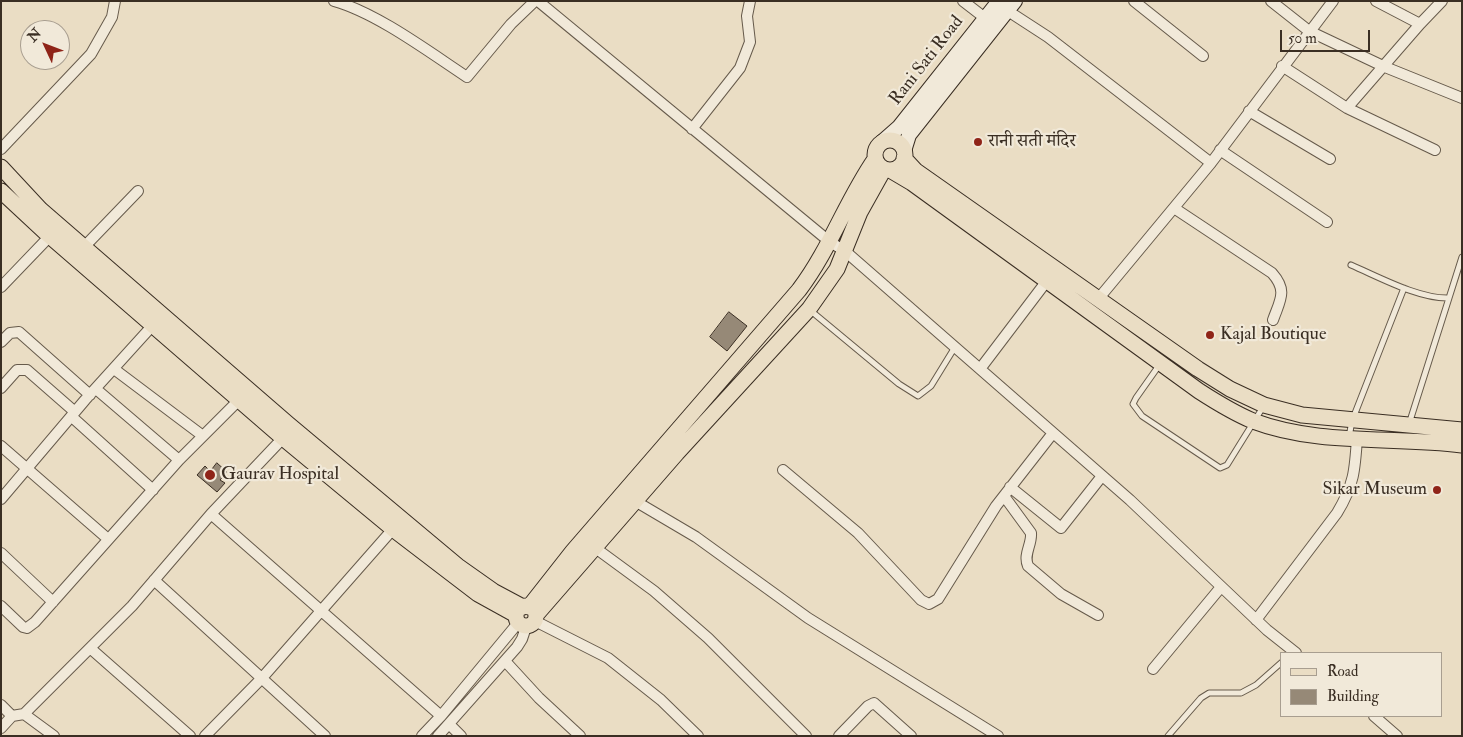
<!DOCTYPE html>
<html>
<head>
<meta charset="utf-8">
<style>
	body { margin:0 }
	#map { position:relative; width:1463px; height:737px; overflow:hidden; background:#eaddc4; font-family:"IM FELL Double Pica",serif }
	canvas { display:block }
	.frame { position:absolute; inset:0; border:2px solid #3a2e23; pointer-events:none }
	.legend { position:absolute; left:1280px; top:652px; width:162px; height:65px; box-sizing:border-box; background:#f1e9d9; border:1px solid #a89e90; margin:0; padding:6px 9px; list-style:none; font-size:15px; color:#3a2e23 }
	.legend li { display:flex; align-items:center; gap:10px; height:25px }
	.legend b { width:25px; border:1px solid #a89e90 }
	.north { position:absolute; left:20px; top:20px; width:50px; height:50px; box-sizing:border-box; background:#f1e9d9; border:1px solid #a89e90; border-radius:50%; rotate:313deg; font-size:14px; font-weight:700; line-height:20px; text-align:center; color:#3a2e23 }
	.north::after { content:''; display:block; margin:auto; width:18px; height:22px; background:#8f2418; clip-path:polygon(50% 0,100% 100%,50% 72%,0 100%) }
	.scale { position:absolute; left:1280px; top:30px; width:90px; height:22px; box-sizing:border-box; border:2px solid #3a2e23; border-top:0; padding-left:6px; font-size:15px; line-height:18px; white-space:nowrap; color:#3a2e23; -webkit-text-stroke:4px #f1e9d9; paint-order:stroke }
</style>
</head>
<body>
<div id="map">
<canvas width="1463" height="737"></canvas>
<div class="frame"></div>
<ul class="legend">
<li><b style="height:6px;background:#eaddc4"></b>Road</li>
<li><b style="height:14px;background:#968977"></b>Building</li>
</ul>
<div class="north">N</div>
<div class="scale">50 m</div>
</div>
<script>
const context = document.querySelector('canvas').getContext('2d');
context.lineJoin = 'round';
function paint(path, color) { context.fillStyle = color; context.fill(path, 'evenodd'); }
function stroke(path, color, width, dash) { context.strokeStyle = color; context.lineWidth = width; context.lineCap = dash ? 'butt' : 'round'; context.setLineDash(dash || []); context.stroke(path); }
function drawText(font, color, halo, rows, align = 'center') {
  context.font = font + ' "IM FELL Double Pica","Noto Serif Devanagari",serif'; context.lineWidth = 4.5; context.setLineDash([]); context.textBaseline = 'middle'; context.strokeStyle = halo; context.fillStyle = color; for (const [text, x, y, turn = 0] of rows) {
    context.save(); context.translate(x, y); context.rotate((+turn || 0) * Math.PI / 180); context.textAlign = isNaN(turn) ? turn : align; if (halo) context.strokeText(text, 0, 0); context.fillText(text, 0, 0); context.restore();
  }
}
const building = new Path2D(`
	M729 312 747 326 727 351 710 337Z
	M217 463 227 472 220 480 225 483 217 492 197 475 205 466 210 471Z`);
const lane = new Path2D(`
	M1351 265C1379 277 1419 299 1449 298L1462 257
	M811 311 899 384 918 396 931 386 955 347
	M1160 364 1136 398 1133 404 1142 416 1220 468 1227 465 1263 407
	M1409 424 1449 298
	M1349 437 1352 421 1404 288
	M1168 736 1201 698 1209 693H1241L1256 685 1282 662`);
const street = new Path2D(`
	M334 1C377 13 429 52 467 77L511 24 535 1
	M538 1 830 242 845 251 1130 500 1267 630 1296 653
	M963 1 985 18
	M1134 1 1203 56
	M1271 1 1309 31 1385 67 1462 98
	M1376 1 1420 24 1442 1
	M1008 11 1048 37 1211 163
	M1282 66 1347 108 1435 150
	M1347 108 1420 24
	M1249 111 1330 159
	M692 129 740 68 750 42 747 16 750 1
	M1 149 91 54 112 17 115 1
	M1220 150 1327 222
	M1174 208 1272 273C1288 291 1280 300 1273 320
	M84 247 138 191
	M1 287 50 236
	M1099 298 1211 163 1333 1
	M1 342 10 333 19 332 90 395
	M114 369 203 436
	M980 369 1046 282
	M1 388 17 370H27L75 412
	M96 389 179 460
	M72 417 153 490
	M1 446 108 539
	M783 470 858 533 921 600 929 604 938 599 996 506 1053 433
	M1010 487 1061 528 1102 476
	M1004 496 1031 533C1032 545 1023 554 1028 566L1061 594 1098 615
	M1 499 85 400 153 325
	M635 501 696 537 808 618 998 736
	M211 514 441 716
	M594 547 654 591 708 638 806 736
	M1 553 53 602
	M154 580 325 736
	M1 606 23 627 27 628 35 622 179 460 239 400
	M1256 620 1337 513C1354 485 1355 470 1357 438
	M535 621 608 658 661 700 698 736
	M90 648 190 736
	M505 661 539 698 580 736
	M1153 669 1221 587
	M1 705 12 716
	M1374 716 1397 736
	M449 724 461 736
	M1 728 12 716 24 714
	M54 736 24 714 132 606 211 514 283 438
	M205 736 262 678 393 529
	M422 736 441 716 518 623
	M438 736 517 647 522 639 526 627
	M839 736 868 706 874 703 911 736`);
const secondary = new Path2D(`
	M882 142 899 127 999 1
	M904 151 909 135 1015 1`);
const primary = new Path2D(`
	M875 155a15 15 0 1 1 30 0a15 15 0 1 1-30 0Z
	M904 158 916 171 1198 369 1230 389 1264 405 1302 415 1462 430
	M1 167 41 210 288 424 459 567 493 591 523 607
	M890 170 912 183 1199 391C1216 402 1234 413 1253 421 1319 446 1393 436 1462 445
	M1 191 44 231 283 438 393 529 478 594 516 615
	M516 616a10 10 0 1 1 20 0a10 10 0 1 1-20 0Z
	M529 607 573 551 799 290C830 249 846 201 875 159
	M536 615 677 453 809 309 837 269 860 212 884 169`);
const markers = [
	[978,142,5,"#8f2418"],
	[1210,335,5,"#8f2418"],
	[210,475,6,"#8f2418"],
	[1437,490,5,"#8f2418"]
];
const streetNames = [
	["Rani Sati Road",927,61,-52]
];
const poiNames = [
	["रानी सती मंदिर",988,142],
	["Kajal Boutique",1220,335],
	["Gaurav Hospital",221,475],
	["Sikar Museum",1427,490,"right"]
];
paint(building, '#968977');
stroke(building, '#3a2e23', 1);
stroke(lane, '#665a4b', 7);
stroke(street, '#665a4b', 12);
stroke(secondary, '#3a2e23', 16);
stroke(primary, '#3a2e23', 17);
stroke(lane, '#f1e9d9', 5);
stroke(street, '#f1e9d9', 10);
stroke(secondary, '#f1e9d9', 14);
stroke(primary, '#eaddc4', 15);
for (const [x, y, r, color] of markers) { const dot = new Path2D(); dot.arc(x, y, r, 0, 2 * Math.PI); context.fillStyle = color; context.fill(dot); stroke(dot, '#f1e9d9', 2); }
drawText('18px', '#3a2e23', '#f1e9d9', streetNames);
drawText('18px', '#3a2e23', '#f1e9d9', poiNames, 'left');
</script>
</body>
</html>
